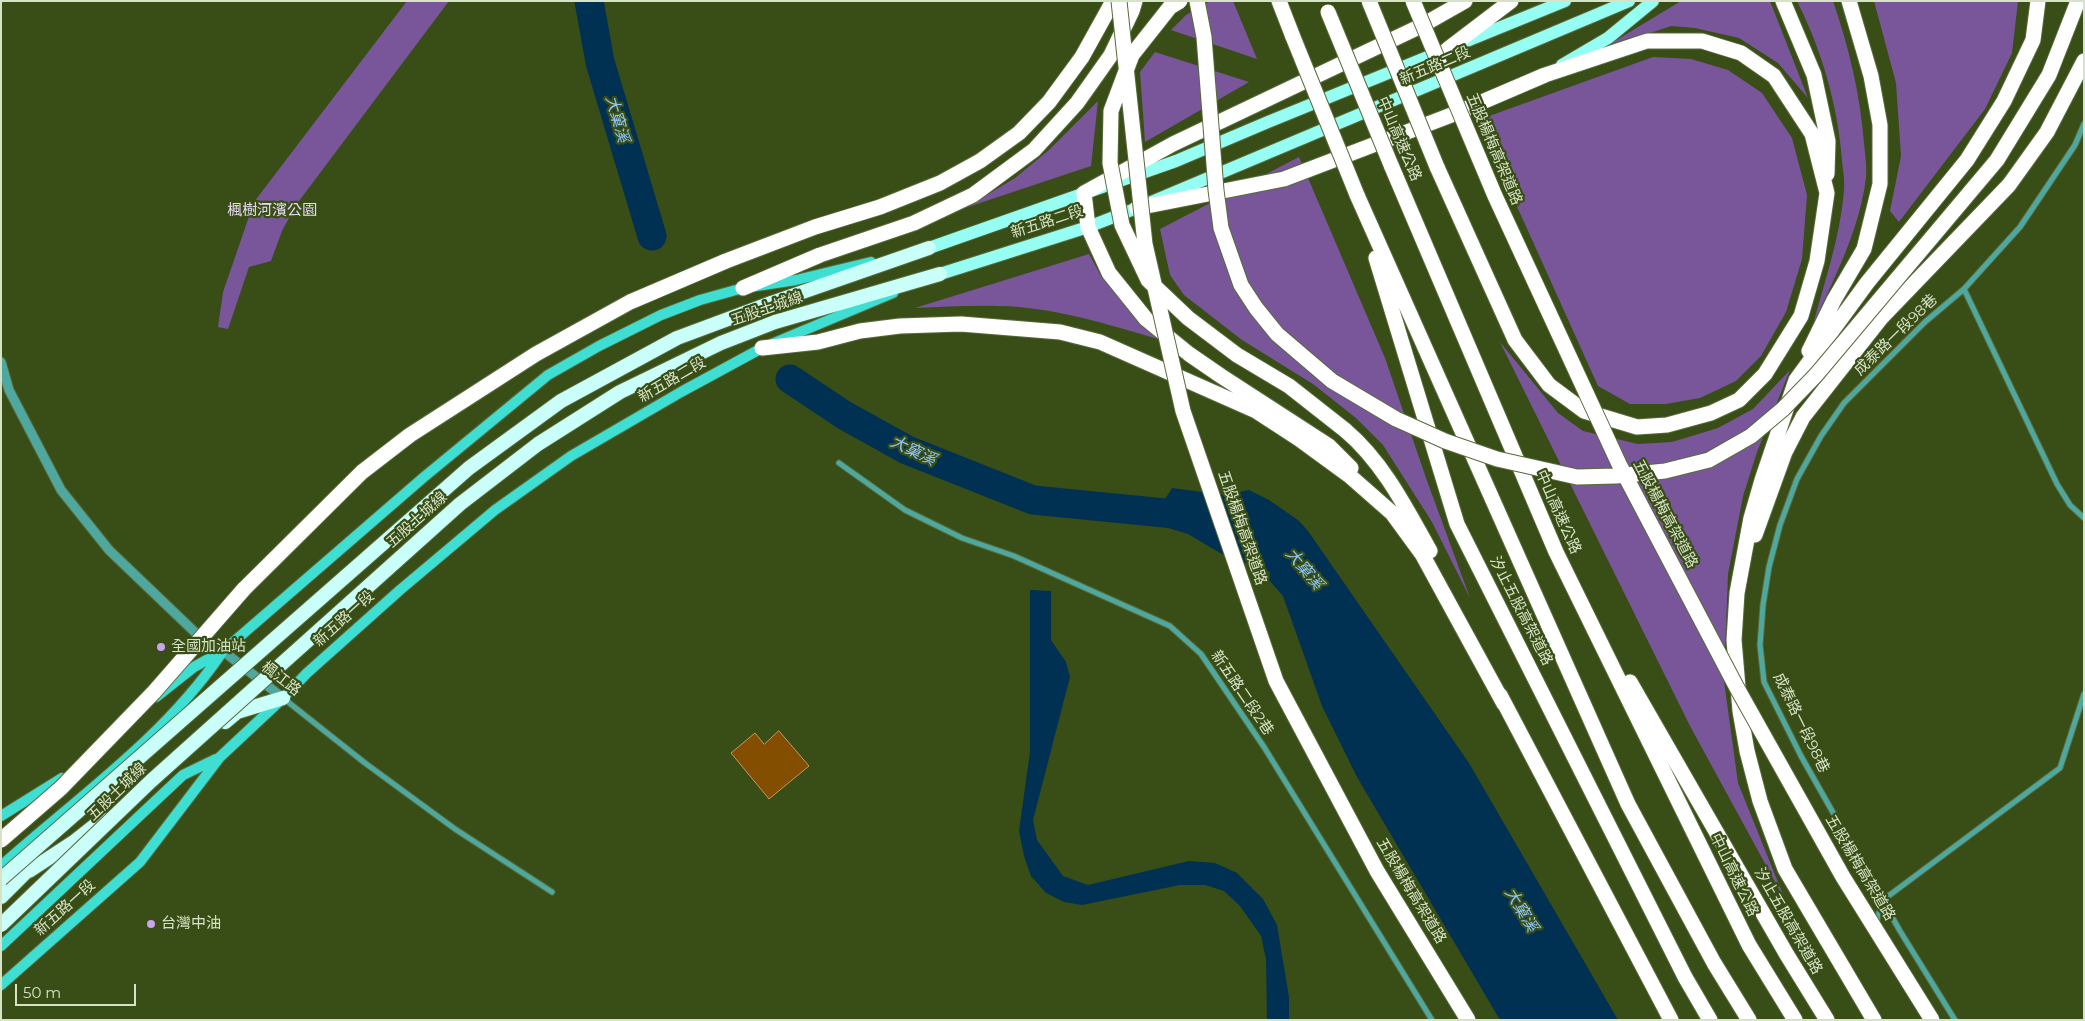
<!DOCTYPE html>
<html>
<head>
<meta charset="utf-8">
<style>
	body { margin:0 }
	#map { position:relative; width:2085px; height:1021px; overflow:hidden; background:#394d17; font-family:Montserrat,sans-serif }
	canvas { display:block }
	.frame { position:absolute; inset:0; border:2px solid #d6e3c6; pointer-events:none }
	.scale { position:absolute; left:15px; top:984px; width:121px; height:22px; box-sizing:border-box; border:2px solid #d6e3c6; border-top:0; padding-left:6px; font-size:15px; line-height:18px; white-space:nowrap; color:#d6e3c6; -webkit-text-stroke:4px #394d17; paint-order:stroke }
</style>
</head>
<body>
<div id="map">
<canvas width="2085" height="1021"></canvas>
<div class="frame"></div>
<div class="scale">50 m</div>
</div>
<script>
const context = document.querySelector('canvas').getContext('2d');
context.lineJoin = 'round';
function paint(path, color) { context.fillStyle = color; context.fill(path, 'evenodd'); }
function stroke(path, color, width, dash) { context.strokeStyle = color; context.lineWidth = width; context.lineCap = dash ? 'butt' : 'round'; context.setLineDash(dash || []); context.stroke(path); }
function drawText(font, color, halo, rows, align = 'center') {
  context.font = font + ' Montserrat,"Noto Sans TC",sans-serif'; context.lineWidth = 4.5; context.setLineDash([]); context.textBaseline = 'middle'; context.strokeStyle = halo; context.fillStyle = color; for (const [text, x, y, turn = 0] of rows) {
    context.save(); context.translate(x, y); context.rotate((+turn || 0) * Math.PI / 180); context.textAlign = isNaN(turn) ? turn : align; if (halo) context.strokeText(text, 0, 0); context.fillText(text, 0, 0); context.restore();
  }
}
const green = new Path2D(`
	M407 1H449L296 205 282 231 271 261 249 267 228 329 218 327 223 292 254 202Z
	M1210 1H1233L1257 59 1171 30 1186 15Z
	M1681 1H1770L1808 98 1778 63 1739 38 1695 28 1671 26 1600 50Z
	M1797 1H1833C1849 48 1860 93 1864 143 1865 154 1867 166 1866 177 1860 230 1833 280 1812 328 1824 283 1840 238 1844 191 1845 182 1843 171 1842 161 1838 106 1822 51 1797 1Z
	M1874 1H2018L2012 53 1985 109 1899 222 1890 211 1901 156 1896 83Z
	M1155 52 1249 82 1145 142 1140 72Z
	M1653 57 1691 59 1728 70 1762 93 1792 138 1807 195 1802 259 1786 312 1761 356 1736 381 1700 398 1666 404H1630L1598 386 1478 120Z
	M1098 101 1091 166 965 208 1015 178 1049 150Z
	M1299 157 1385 358 1426 478 1470 598 1432 522 1383 445 1356 418 1313 384 1242 340 1184 295 1170 275 1160 229Z
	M1089 254 1101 276 1158 339C1107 324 1053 307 999 306 971 305 943 307 915 308Z
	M1500 342 1558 413 1583 431 1638 444 1672 442 1718 428 1753 409 1790 370 1757 452 1743 496 1728 574 1724 681 1738 783 1786 902 1690 726Z`);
const water = new Path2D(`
	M1172 488 1225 495 1249 490 1269 500 1298 520 1308 531 1469 763 1618 1020H1500L1357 777 1322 706 1283 596 1269 580 1270 572 1220 553 1188 534 1165 527 1157 512Z
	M1030 590 1051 591V640L1066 662 1070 677 1033 820 1037 840 1063 876 1088 885 1189 861 1215 863 1237 873 1263 899 1277 925 1289 997V1020H1267L1266 959 1261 936 1240 906 1224 891 1205 885H1180L1082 905 1064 902 1046 893 1031 876 1024 856 1019 831 1030 752Z`);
const river = new Path2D(`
	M589 1 600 62 652 236
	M790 379 844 415 907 450 1033 500 1195 516`);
const building = new Path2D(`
	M779 731 809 766 769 799 731 753 755 733 764 744Z`);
const minor = new Path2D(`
	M1964 289 2057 484 2070 505 2084 518
	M839 463 905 510 962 538 1014 556 1170 626 1201 654 1264 747 1432 1020
	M283 698 365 763 455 829 552 892
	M1876 923 1883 900 2060 768 2084 694
	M1955 1020 1900 931 1801 756 1764 682 1760 645 1763 605 1769 567 1780 525 1797 479 1821 436 1844 403 1925 322 1964 289 2020 227 2075 145 2084 124`);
const tertiary = new Path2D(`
	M1 362 9 390 61 490 109 550 203 640 223 651 283 698`);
const secondary = new Path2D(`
	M156 697 194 667 223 651 424 477 548 375 599 346 661 315 700 300 743 288 796 280 871 262
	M1 816 62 778
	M1 866C77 798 163 739 221 654
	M1 946 183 775 216 759
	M1 985 140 862 220 757 283 698 307 673 400 590 495 510 571 456 681 392 762 348 893 293`);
const primary = new Path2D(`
	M1562 65 1608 38 1653 1
	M929 248 1176 161 1268 122 1565 1
	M940 274 1088 227 1137 208 1629 1`);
const trunk = new Path2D(`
	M771 303 929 248
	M775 322 940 274
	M225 722 237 712 283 698
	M29 871 75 841 108 815
	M1 897 33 865`);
const motorway = new Path2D(`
	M1279 1 1293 37
	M1783 1 1814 75 1828 141 1827 174
	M1448 49 1511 1
	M1391 165 1556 552 1749 945 1795 1020
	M1357 195 1628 804 1714 963 1749 1020
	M1137 208 1284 179 1454 114 1545 75 1647 41H1702L1741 53 1774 76 1812 134 1827 193 1817 261 1801 316 1765 374 1739 400 1711 413 1667 425 1637 427 1584 411 1549 385 1515 340 1437 167
	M1376 258 1457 524 1685 977 1710 1020
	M743 288 820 255 914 223 973 195 1034 150 1077 103 1111 55 1132 11 1135 1
	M762 348 818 342 860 331 900 326 961 324 1060 332 1100 342 1256 411 1299 439 1351 477 1392 513 1422 554 1504 704
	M1809 351 1834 300 1864 249 1880 184V125L1871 76 1849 1
	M1345 430C1383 462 1406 508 1430 551
	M1351 468 1329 446 1221 376 1189 354 1146 319 1109 273 1088 227 1084 193 1173 144 1421 26 1465 1
	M1755 535 1785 452 1803 417 1881 318 2009 185 2047 132 2084 61
	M244 589 362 472 410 435 536 354 630 302 726 261 815 227 880 207 940 183 980 161 1019 133 1049 102 1082 57 1113 1
	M1630 682 1787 955 1827 1020
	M1500 695 1671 1020
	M1874 1020 1785 869 1760 801 1747 751 1740 711 1734 640 1737 593 1751 518 1762 480 1796 380 1867 283 1967 160 2004 101 2033 40 2038 1`);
const trunkBridge = new Path2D(`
	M1 879 469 468 561 401 677 338 771 303
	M1 925 151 781 460 504 538 444 620 392 721 343 775 322`);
const motorwayBridge = new Path2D(`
	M1119 1 1145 244 1183 411 1276 681 1377 871 1468 1020
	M1180 1 1170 7 1132 55 1111 111 1110 163 1122 225 1148 280 1188 318 1237 355 1289 386 1345 430
	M1197 1 1204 37 1216 190 1221 228 1241 285 1256 308 1277 334 1332 381 1396 419 1445 441 1497 459 1577 477 1616 476 1665 471 1709 460 1751 436 1783 409 1816 375 1997 160 2049 75 2078 1
	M1369 1 1437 167
	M1413 1 1495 196 1619 464 1737 688 1843 877 1932 1020
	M1328 12 1391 165
	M1293 37 1357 195
	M1 840 61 788 154 692 244 589`);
const markers = [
	[161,647,5,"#c9a5ee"],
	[151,924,5,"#c9a5ee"]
];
const streetNames = [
	["新五路二段",1435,66,-23],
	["中山高速公路",1399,139,67],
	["五股楊梅高架道路",1494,149,67],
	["新五路二段",1047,222,-18],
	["五股土城線",767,309,-19],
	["成泰路一段98巷",1896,335,-44],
	["新五路二段",672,380,-30],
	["中山高速公路",1558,512,66],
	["五股楊梅高架道路",1665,514,62],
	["五股土城線",417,520,-42],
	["五股楊梅高架道路",1242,528,71],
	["汐止五股高架道路",1521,611,63],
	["新五路一段",344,619,-42],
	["楓江路",281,679,38],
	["新五路二段2巷",1242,693,56],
	["成泰路一段98巷",1801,723,64],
	["五股土城線",117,792,-44],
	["五股楊梅高架道路",1860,868,59],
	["中山高速公路",1734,875,64],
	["五股楊梅高架道路",1411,891,59],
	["新五路一段",65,908,-42],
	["汐止五股高架道路",1788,921,60]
];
const parkNames = [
	["楓樹河濱公園",272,211]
];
const poiNames = [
	["全國加油站",171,647],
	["台灣中油",161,924]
];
const waterNames = [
	["大窠溪",617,119,74],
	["大窠溪",913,451,25],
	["大窠溪",1304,569,50],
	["大窠溪",1521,910,59]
];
paint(green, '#79569a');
paint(water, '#003052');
stroke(river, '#003052', 29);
paint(building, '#834e00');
stroke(building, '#c3976a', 1);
stroke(minor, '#586b3a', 7);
stroke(tertiary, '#586b3a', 11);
stroke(secondary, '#586b3a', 12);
stroke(primary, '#586b3a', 14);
stroke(trunk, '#586b3a', 16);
stroke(motorway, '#586b3a', 17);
stroke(minor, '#4fa89f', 5);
stroke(tertiary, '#4fa89f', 9);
stroke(secondary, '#3edfd2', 10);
stroke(primary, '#96fdf2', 12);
stroke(trunk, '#cafef8', 14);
stroke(motorway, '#fff', 15);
stroke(trunkBridge, '#586b3a', 16, []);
stroke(motorwayBridge, '#586b3a', 17, []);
stroke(trunkBridge, '#cafef8', 14);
stroke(motorwayBridge, '#fff', 15);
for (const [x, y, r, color] of markers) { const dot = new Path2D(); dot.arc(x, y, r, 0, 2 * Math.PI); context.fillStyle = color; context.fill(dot); stroke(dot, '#394d17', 2); }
drawText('15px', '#d6e3c6', '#394d17', streetNames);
drawText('15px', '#e5daf1', '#394d17', parkNames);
drawText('15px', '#d6e3c6', '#394d17', poiNames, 'left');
drawText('italic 16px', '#8dc7fd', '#394d17', waterNames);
</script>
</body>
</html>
